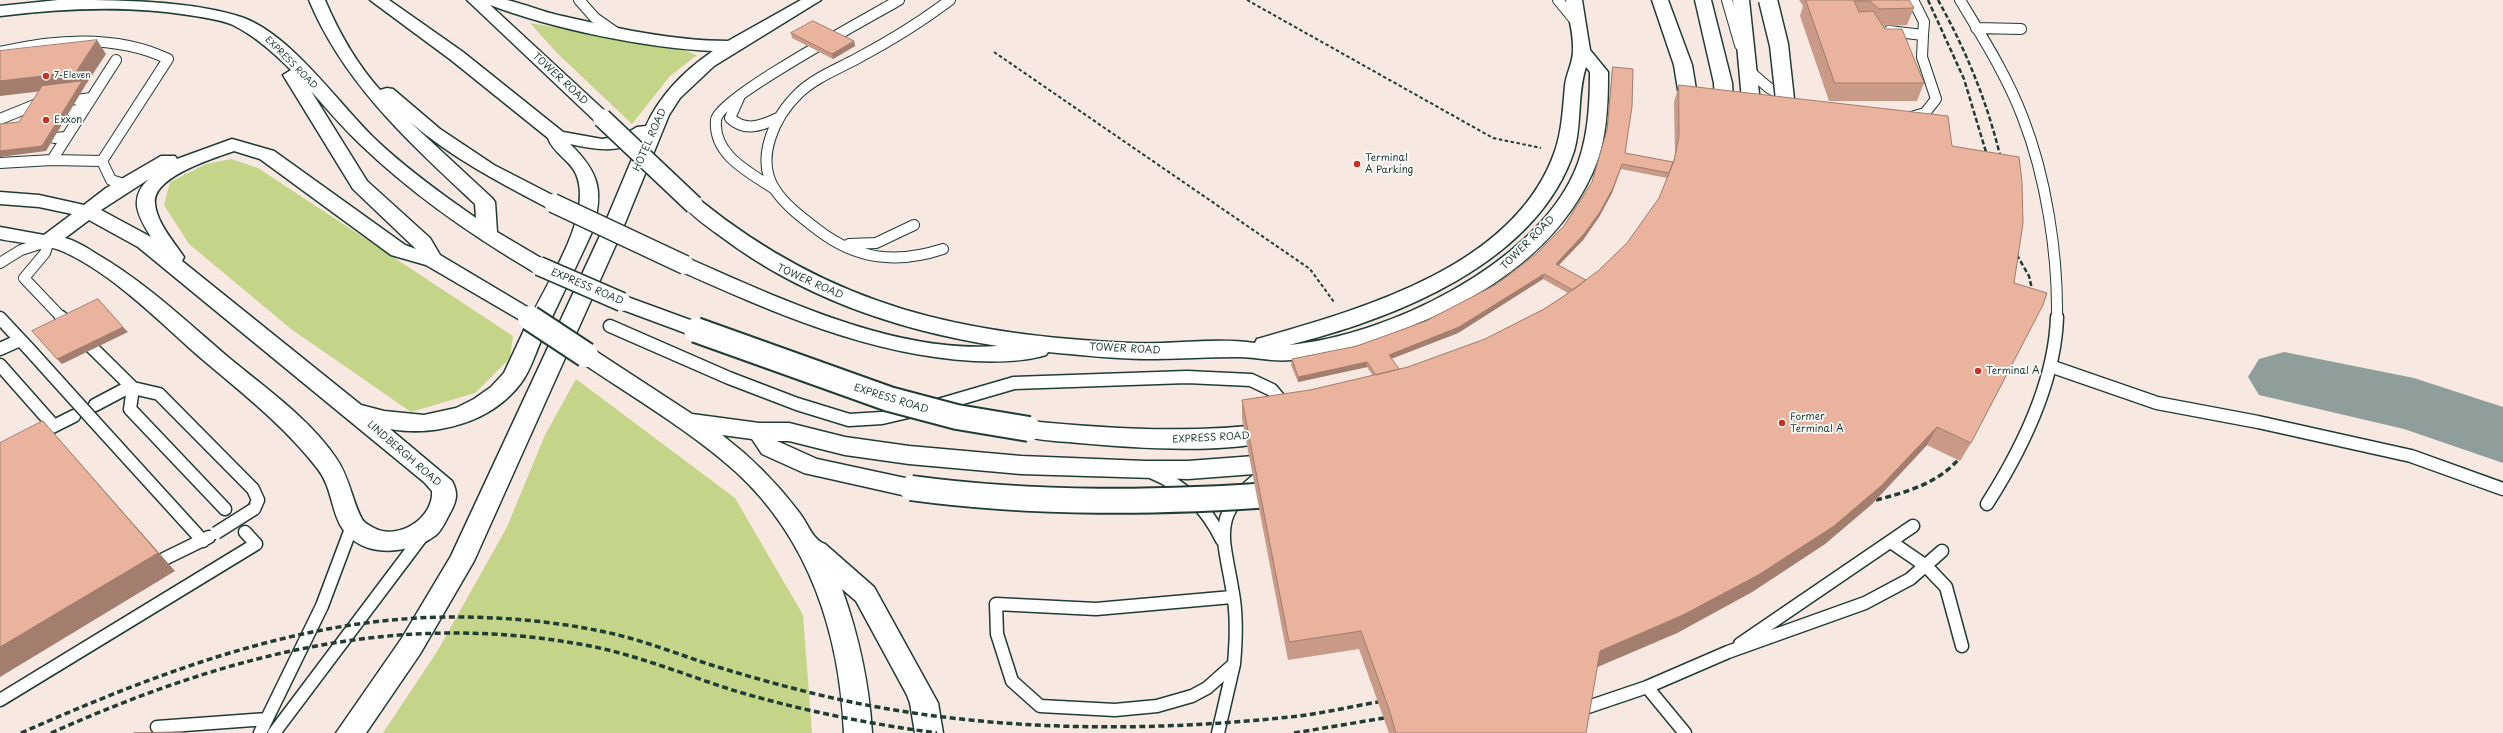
<!DOCTYPE html>
<html>
<head>
<meta charset="utf-8">
<style>
	body { margin:0 }
	canvas { display:block; background:#fff }
</style>
</head>
<body>
<canvas width="2503" height="733"></canvas>
<script>
const context = document.querySelector('canvas').getContext('2d');
context.lineJoin = 'round';
function paint(path, color) { context.fillStyle = color; context.fill(path, 'evenodd'); }
function stroke(path, color, width, dash) { context.strokeStyle = color; context.lineWidth = width; context.lineCap = dash ? 'butt' : 'round'; context.setLineDash(dash || []); context.stroke(path); }
function drawText(font, color, halo, rows, align = 'center') {
  context.font = font + ' "Playpen Sans",sans-serif'; context.lineWidth = 3.5; context.setLineDash([]); context.textBaseline = 'middle'; context.strokeStyle = halo; context.fillStyle = color; for (const [text, x, y, turn = 0] of rows) {
    context.save(); context.translate(x, y); context.rotate((+turn || 0) * Math.PI / 180); context.textAlign = isNaN(turn) ? turn : align; if (halo) context.strokeText(text, 0, 0); context.fillText(text, 0, 0); context.restore();
  }
}
const built = new Path2D(`
	M0 0H2503V733H0Z`);
const green = new Path2D(`
	M530 23 682 49 697 55 670 76 632 124 557 53Z
	M231 159 258 168 513 336 510 358 475 393 411 412 291 329 189 244 164 205 170 182 206 164Z
	M576 379 735 498 803 615 812 733H383L438 650 507 527 545 435Z`);
const taxiway = new Path2D(`
	M2284 352 2414 378 2503 407V463L2404 429 2259 395 2248 377 2259 359Z`);
const path = new Path2D(`
	M1247 0 1493 138 1541 148
	M994 52 1310 269 1334 302`);
const laneFar1 = new Path2D(`
	M579 0 595 18 615 32
	M1558 0 1577 23
	M1727 0 1740 45
	M1913 0 1924 22 1923 35
	M1960 0C1983 38 2007 76 2023 118 2046 177 2058 254 2057 318
	M1976 28 2021 29
	M1889 31 1923 35 1922 57 1936 99 1925 113 1911 117
	M0 52C55 39 116 34 168 59L102 161 111 180 124 184
	M1747 69 1769 88 1788 98
	M739 98 730 118C745 132 761 126 778 118
	M77 100 91 98
	M71 111 85 109
	M0 119 37 104
	M54 138 66 137
	M52 160 116 60
	M0 163 52 160 102 161
	M773 188C749 172 713 155 716 120 718 98 872 16 899 0
	M849 244 876 243 914 225
	M943 249C897 264 857 260 818 230 804 219 786 206 776 191 754 160 774 117 799 93 816 77 838 69 858 58 890 41 921 22 950 0
	M0 263 21 250 49 241 45 253 24 278 62 318`);
const lane = new Path2D(`
	M61 317 133 388 130 409 225 509
	M0 318 28 348
	M610 326 729 378 797 404 849 420 882 418 912 411
	M0 349 20 340
	M0 365 54 426 37 435
	M2050 366 2157 403 2258 422 2411 456 2503 489
	M133 388 159 394 253 489 258 500 254 509
	M95 405 131 386
	M935 406 1014 383 1187 377 1251 380 1272 390 1286 407
	M93 420 203 541
	M54 426 74 416
	M1153 473C1185 486 1207 509 1222 540
	M1987 504C2022 449 2055 383 2057 317
	M1891 542 1926 566 1946 587 1962 646
	M164 559 209 537
	M1232 597 1096 609 996 604 997 634 1012 681 1040 706 1115 710 1157 706 1192 696 1207 688 1234 664C1236 642 1237 622 1234 600 1225 537 1206 516 1266 473
	M1740 644 1913 526
	M1647 687 1685 733
	M0 700 256 544 245 532
	M1588 707 1647 687 1728 652 1865 603 1910 579 1942 551
	M157 727 267 719
	M260 733 322 606 352 526
	M274 733 423 535
	M1218 733 1234 664`);
const secondary = new Path2D(`
	M58 0C114 0 192 0 244 18 291 36 336 100 372 136 404 167 440 193 476 218L475 204C410 143 344 84 309 0H325C339 33 356 63 380 90L387 88 393 89 440 129 494 165 560 199 563 203 560 207 553 209 546 207C498 182 451 157 410 122L492 198 495 202 497 232 546 261 549 266 546 271 539 273 532 271C471 235 412 194 361 145 343 128 327 109 311 91L367 181 430 238 440 255 534 311C551 276 593 213 576 174 570 160 553 153 548 138L451 60 370 0H389L463 52 563 132 602 139 622 136 637 127 646 126C660 95 685 70 713 51 645 48 554 29 490 5L608 114 611 118 608 122H596L467 0C479 0 494 0 507 0 525 4 543 12 562 16 616 28 672 41 728 41L801 0H821L714 66 680 98 669 115 618 240 474 561 420 654 366 733H336L402 638 451 556 598 240 640 140C618 154 593 149 570 144 600 173 604 192 592 232 576 267 559 302 543 336 536 351 531 370 521 383 492 422 437 437 390 429L452 481C459 494 456 502 450 513 446 520 442 530 436 535 417 550 383 556 361 545 327 527 338 494 317 468 283 424 237 389 195 353 156 318 110 272 62 251 46 244 18 243 0 239V227L44 235 72 214 39 207 0 204V192L39 195 84 205 106 188 161 156H175L177 159 232 139 274 151 405 245 416 249 353 189 283 75 291 70C274 53 255 36 233 25 222 20 207 18 195 16 130 5 65 8 0 16V6ZM234 151 260 159 391 255 426 265 527 324 504 373 491 387 474 399 456 408 424 415 384 411 361 405 182 261 184 257C174 242 156 222 155 203 152 177 214 158 234 151ZM149 179C128 198 138 216 151 237L101 210ZM89 220 138 247 424 482 432 491C434 518 398 541 374 528 370 526 364 523 362 519 352 501 350 478 336 458 309 418 265 388 228 357 186 321 144 281 95 253 86 247 76 241 65 238Z
	M1566 0H1582L1590 50 1608 72C1608 106 1607 143 1592 174 1555 255 1476 302 1396 332 1362 345 1327 356 1292 360 1273 362 1256 357 1238 357 1208 357 1178 359 1148 359 1115 359 1081 355 1048 352L1046 355C1023 362 997 362 974 361 869 355 772 312 678 270L675 265 678 260 685 258 692 260C783 300 897 354 998 346 901 331 803 298 723 238 711 229 693 218 684 205L687 201 694 199 701 201C834 308 964 335 1131 343 1172 345 1214 337 1255 343L1257 339C1362 309 1515 267 1555 151 1562 131 1563 107 1565 86 1566 74 1573 63 1573 51 1574 34 1568 16 1566 0ZM1586 67 1590 72C1590 106 1588 142 1574 173 1532 266 1386 336 1289 345 1393 319 1537 264 1574 151 1582 124 1577 94 1586 67Z
	M1652 0H1668L1692 65 1700 114 1697 118H1685L1682 114 1674 65Z
	M1695 0H1711L1732 83 1734 120 1731 124H1719L1716 120 1714 83Z
	M1733 0H1749L1762 122 1759 126H1747L1744 122Z
	M622 295 704 325 707 330 704 335 696 337 615 307 612 302 615 297Z
	M586 347 594 350 692 414 759 423H789L845 437 909 446 1021 456 1145 461H1188L1281 454 1289 457 1293 463 1289 469 1281 472 1188 479 1021 474 909 464 845 455 789 441H777L817 459 919 481 923 488 919 495 911 497 804 473 762 454 752 439 722 435C751 457 776 482 798 511 807 521 812 540 825 544L874 587 938 703 943 733H915L910 703 907 695 856 601 842 589C859 637 869 682 872 733H844C840 635 810 540 736 472 688 429 632 397 578 360L575 355 578 350Z
	M1029 421C1112 429 1192 434 1275 423L1283 426 1287 432 1283 438C1228 455 1136 448 1079 443 1060 441 1039 441 1021 435L1018 429 1021 423Z`);
const railFar1 = new Path2D(`
	M1928 0 1964 79 1989 162
	M1938 0C1967 52 1989 106 2002 164
	M2013 248 2029 276 2034 298`);
const rail = new Path2D(`
	M1876 500C1907 492 1936 484 1958 460
	M21 733C157 673 302 617 453 617 502 617 552 621 600 631 637 638 672 652 708 664 750 677 793 689 837 699 988 732 1146 733 1299 716 1329 712 1359 705 1389 700
	M51 733C226 655 398 609 590 646 641 656 690 677 739 692 804 711 870 724 937 733
	M1294 733 1384 718`);
const laneBridge = new Path2D(`
	M28 348 93 420
	M216 533 254 509`);
const secondaryBridgeFar1 = new Path2D(`
	M1768 0 1779 45 1788 127
	M602 118 694 205
	M553 203 685 265
	M539 266 622 302`);
const secondaryBridge = new Path2D(`
	M530 318 586 355
	M696 330 889 399 957 417 1029 429
	M911 488C1037 505 1161 503 1287 494`);
const wall = new Path2D(`
	M1799 0H1909L1914 8 1907 25 1883 26 1924 83 1917 101H1829L1800 16 1803 6Z
	M791 33 854 41 855 46 833 59 792 38Z
	M1613 67 1625 153 1673 162 1675 154 1674 102 1679 85 1971 443 1960 461 1927 445 1872 504 1825 544 1752 592 1677 633 1597 667 1586 733H1389L1359 649 1288 660 1242 419V400L1310 390 1373 376 1367 367 1298 382 1291 365 1292 359 1357 346 1426 321 1497 284 1536 254 1564 226 1592 182 1606 134 1612 72ZM1621 169 1667 178 1659 198 1627 243 1598 271 1586 280 1559 265 1583 240 1599 217 1612 193ZM1543 279 1568 293 1544 309 1485 339 1408 367 1399 369 1391 359 1458 333Z`);
const shadedWall = new Path2D(`
	M97 40 106 54 85 86 46 151 0 157V151L78 87 0 96V81Z
	M854 41 855 46 833 59 832 54Z
	M1622 164 1612 193 1599 217 1583 240 1555 269 1556 264Z
	M1544 274 1543 279 1458 333 1388 360 1389 355Z
	M123 327 128 332 62 364 57 359Z
	M1367 362V367L1298 382V377Z
	M43 421 175 571 0 677V647Z
	M1937 427 1927 445 1872 504 1825 544 1752 592 1677 633 1595 668 1600 651Z`);
const building = new Path2D(`
	M1806 0H1909L1914 8 1879 9 1870 1H1854L1859 12 1873 11 1885 29H1902L1924 83H1835Z
	M813 21 854 41 832 54 791 33Z
	M97 40 76 72 0 81V51Z
	M1613 67 1633 69 1632 107 1625 153 1673 162 1669 173 1622 164 1613 188 1600 212 1584 234 1556 264 1586 280 1573 290 1544 274 1459 327 1389 355 1399 369 1376 375 1367 362 1298 377 1292 359 1357 346 1426 321 1497 284 1536 254 1564 226 1592 182 1607 130Z
	M82 81 42 146 0 151V124L19 122 42 86Z
	M1679 85 1948 116 1952 146 2019 157 2022 182 2023 223 2014 283 2047 293 2043 305 1971 443 1937 427 1881 486 1834 526 1760 574 1683 615 1600 651 1586 733H1396L1389 709 1361 631 1289 642 1242 400 1310 390 1408 367 1485 339 1544 309 1564 296 1598 271 1627 243 1659 198 1674 161 1679 136Z
	M98 299 123 327 57 359 32 331Z
	M43 421 158 553 0 647V443Z
	M183 732 182 733H134Z`);
const markers = [
	[46,76,4,"#c8321e"],
	[46,120,4,"#c8321e"],
	[1357,164,4,"#c8321e"],
	[1978,371,4,"#c8321e"],
	[1782,423,4,"#c8321e"]
];
const farStreetnames = [
	["EXPRESS ROAD",291,63,45]
];
const farPoinames = [
	["7-Eleven",54,76]
];
const streetNames = [
	["TOWER ROAD",560,79,43],
	["HOTEL ROAD",650,140,-66],
	["TOWER ROAD",1528,243,-45],
	["TOWER ROAD",810,282,24],
	["EXPRESS ROAD",587,287,23],
	["TOWER ROAD",1125,349,3],
	["EXPRESS ROAD",891,399,17],
	["EXPRESS ROAD",1211,438,-3],
	["LINDBERGH ROAD",404,454,41]
];
const poiNames = [
	["Exxon",54,120],
	["Terminal",1365,158],
	["A Parking",1365,170],
	["Terminal A",1986,371],
	["Former",1790,417],
	["Terminal A",1790,429]
];
paint(built, '#f8e8e2');
paint(green, '#c4d488');
paint(taxiway, '#8f9e9a');
stroke(laneFar1, '#1f3d34', 12);
stroke(lane, '#1f3d34', 15);
stroke(secondary, '#1f3d34', 3);
stroke(path, '#1f3d34', 2, [3.5, 2.5]);
stroke(laneFar1, '#fff', 10);
stroke(lane, '#fff', 12);
paint(secondary, '#fff');
stroke(railFar1, '#1f3d34', 2.5, [5, 2.5]);
stroke(rail, '#1f3d34', 3.5, [6, 3.5]);
stroke(laneBridge, '#1f3d34', 15, []);
stroke(secondaryBridgeFar1, '#1f3d34', 21, []);
stroke(secondaryBridge, '#1f3d34', 28, []);
stroke(laneBridge, '#fff', 12);
stroke(secondaryBridgeFar1, '#fff', 18);
stroke(secondaryBridge, '#fff', 24);
paint(wall, '#c89a87');
paint(shadedWall, '#a37d6e');
paint(building, '#e9b39d');
stroke(building, '#a37d6e', 1);
for (const [x, y, r, color] of markers) { const dot = new Path2D(); dot.arc(x, y, r, 0, 2 * Math.PI); context.fillStyle = color; context.fill(dot); stroke(dot, '#fff', 1.5); }
drawText('9px', '#1f3d34', '#fff', farStreetnames);
drawText('9px', '#1f3d34', '#fff', farPoinames, 'left');
drawText('10px', '#1f3d34', '#fff', streetNames);
drawText('10px', '#1f3d34', '#fff', poiNames, 'left');
</script>
</body>
</html>
